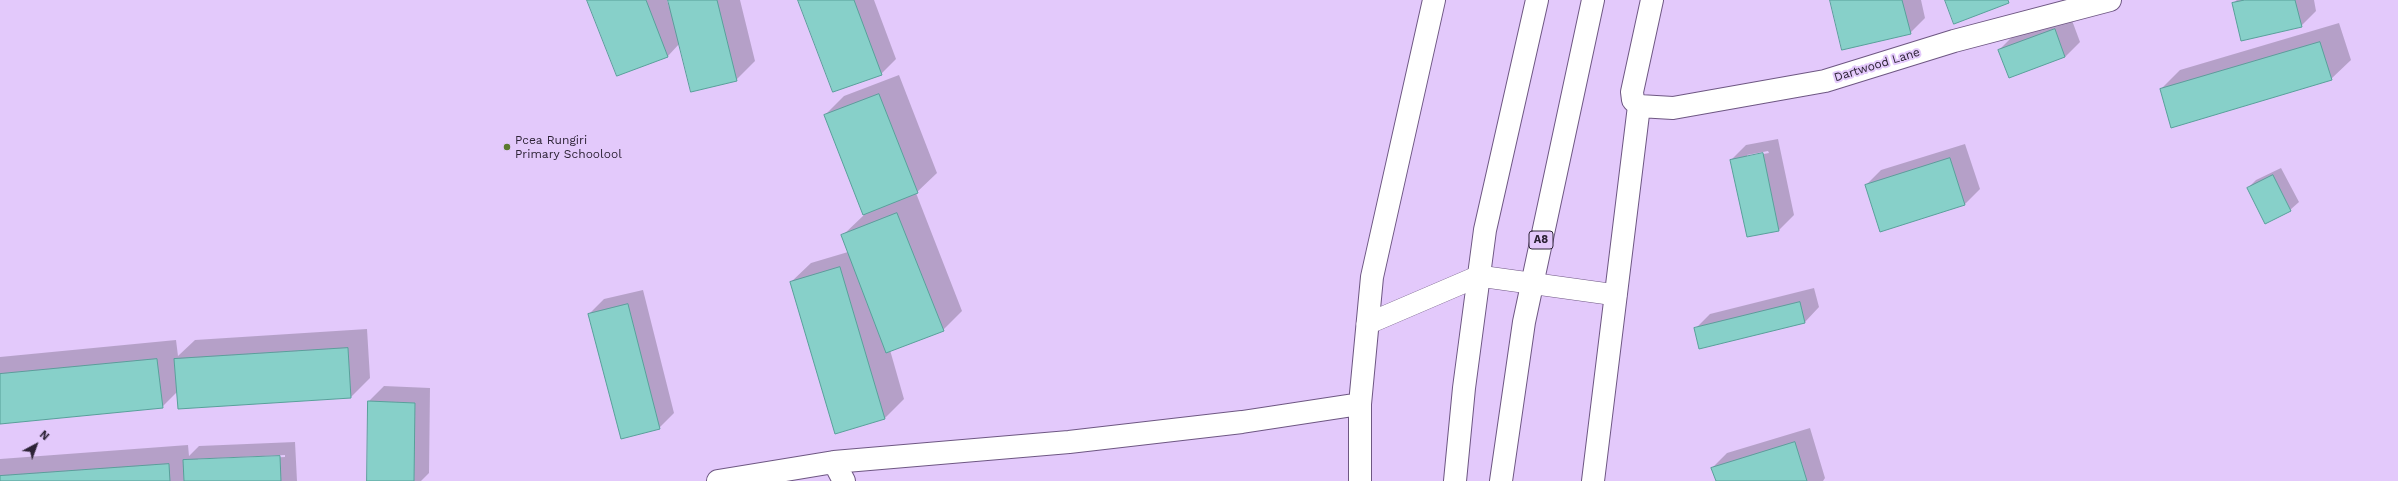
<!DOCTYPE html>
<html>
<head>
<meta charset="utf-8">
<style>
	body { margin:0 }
	#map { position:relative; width:2398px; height:481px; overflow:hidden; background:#e3c9fb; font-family:"Work Sans",sans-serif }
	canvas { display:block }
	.north { position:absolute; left:16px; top:425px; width:40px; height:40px; -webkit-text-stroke:3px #e3c9fb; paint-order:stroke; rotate:41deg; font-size:11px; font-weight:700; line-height:16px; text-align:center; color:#2d2336 }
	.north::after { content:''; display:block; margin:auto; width:14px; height:18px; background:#2d2336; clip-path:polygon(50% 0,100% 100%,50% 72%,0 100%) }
</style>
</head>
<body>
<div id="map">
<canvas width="2398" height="481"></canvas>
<div class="north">N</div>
</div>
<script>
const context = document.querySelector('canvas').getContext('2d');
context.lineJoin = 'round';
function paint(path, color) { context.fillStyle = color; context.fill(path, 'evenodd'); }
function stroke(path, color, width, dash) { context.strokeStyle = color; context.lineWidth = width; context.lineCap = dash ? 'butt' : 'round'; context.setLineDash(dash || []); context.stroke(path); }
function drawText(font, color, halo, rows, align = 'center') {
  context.font = font + ' "Work Sans",sans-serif'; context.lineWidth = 4; context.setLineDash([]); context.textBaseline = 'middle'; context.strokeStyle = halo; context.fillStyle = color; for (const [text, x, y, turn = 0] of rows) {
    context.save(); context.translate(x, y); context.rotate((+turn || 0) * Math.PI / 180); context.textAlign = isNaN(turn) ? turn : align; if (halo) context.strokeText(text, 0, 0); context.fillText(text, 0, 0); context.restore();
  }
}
const shadow = new Path2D(`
	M588 0H667L669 7V0H740L755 61 736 80 680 43 668 56 618 75Z
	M799 0H874L896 59 881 74Z
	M1831 0H1921L1925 18 1910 33Z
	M2237 0H2314L2316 11 2301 26 2233 3Z
	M2070 15 2080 42 2065 57 2009 77 1999 50 2014 35Z
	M2339 23 2351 60 2331 79 2161 89 2180 70Z
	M899 75 937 173 916 193 962 311 943 330 890 350 904 399 885 418 791 282 811 263 848 252 842 236 864 215 825 115 844 96Z
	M1778 139 1794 215 1779 230 1747 236 1731 160 1746 145ZM1768 151 1769 153 1747 157V155Z
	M1965 144 1980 189 1965 204 1881 230 1866 185 1881 170Z
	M2281 168 2299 202 2290 210 2248 188 2256 180Z
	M1814 288 1819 307 1805 322 1695 329 1710 314Z
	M643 290 674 413 659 428 589 314 604 299Z
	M367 329 370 378 351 397 178 391 162 407 0 423V357L176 340 178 356 195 340Z
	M384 386 430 388 429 473 421 481H368L369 401Z
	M1810 428 1825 478 1823 481H1717L1712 468 1727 453Z
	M295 442 297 481H0V459L188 445 189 456 199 446ZM285 455V457L198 461V459Z`);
const building = new Path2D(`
	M587 0H646L668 57 617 76Z
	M668 0H717L737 81 691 92Z
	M798 0H854L882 75 833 92Z
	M1830 0H1902L1911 34 1842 50Z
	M1945 0H2008L2009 3 1954 24Z
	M2245 0H2295L2302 27 2241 41 2232 3Z
	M2055 29 2065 57 2009 78 1998 50Z
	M2320 42 2332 80 2171 128 2160 89Z
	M879 94 918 193 863 215 824 115Z
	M1763 153 1779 231 1747 237 1730 160Z
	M1950 158 1965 205 1880 232 1865 185Z
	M2273 175 2291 211 2265 224 2247 188Z
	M897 213 944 331 886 353 841 235Z
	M840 267 885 419 835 434 790 282Z
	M1800 302 1805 323 1699 349 1694 328Z
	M628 304 660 429 621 439 588 314Z
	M348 348 351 398 178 409 174 359Z
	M157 359 163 408 0 424V374Z
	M368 401 415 403 414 481H367Z
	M1795 442 1807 481H1716L1711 468Z
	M280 456 281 481H184L183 460Z
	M169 464 170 481H0V476Z`);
const service = new Path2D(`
	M1367 324 1479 276 1616 295`);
const minor = new Path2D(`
	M1639 106 1673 108 1825 81 1954 41 2110 0
	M1639 106 1633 100 1632 92 1652 0
	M834 462 844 481
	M718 481 834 462 1069 442 1242 422 1360 404
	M1360 481V404L1372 277 1434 0
	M1593 481 1639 106`);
const trunk = new Path2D(`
	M1455 481 1464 388 1485 230 1537 0
	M1501 481 1524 322 1593 0`);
const markers = [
	[507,147,4,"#5b792f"]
];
const shields = [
	[1541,240,24]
];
const shieldNames = [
	["A8",1541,240]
];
const streetNames = [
	["Dartwood Lane",1877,65,-17]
];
const poiNames = [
	["Pcea Rungiri",515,140],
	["Primary Schoolool",515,154]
];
paint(shadow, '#0003');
paint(building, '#87d0c9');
stroke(building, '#58a09a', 1);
stroke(service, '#6e5783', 22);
stroke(minor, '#6e5783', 24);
stroke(trunk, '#6e5783', 24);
stroke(service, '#fff', 21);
stroke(minor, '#fff', 22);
stroke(trunk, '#fff', 22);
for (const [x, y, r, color] of markers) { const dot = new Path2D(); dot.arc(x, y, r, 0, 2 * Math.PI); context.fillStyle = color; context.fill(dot); stroke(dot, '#e3c9fb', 1.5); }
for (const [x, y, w] of shields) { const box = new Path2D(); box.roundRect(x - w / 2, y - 9, w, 18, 3); context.fillStyle = '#e3c9fb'; context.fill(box); stroke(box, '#2d2336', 1); }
drawText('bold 11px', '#2d2336', null, shieldNames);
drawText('12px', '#2d2336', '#e3c9fb', streetNames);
drawText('12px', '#2d2336', '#e3c9fb', poiNames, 'left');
</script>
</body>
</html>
